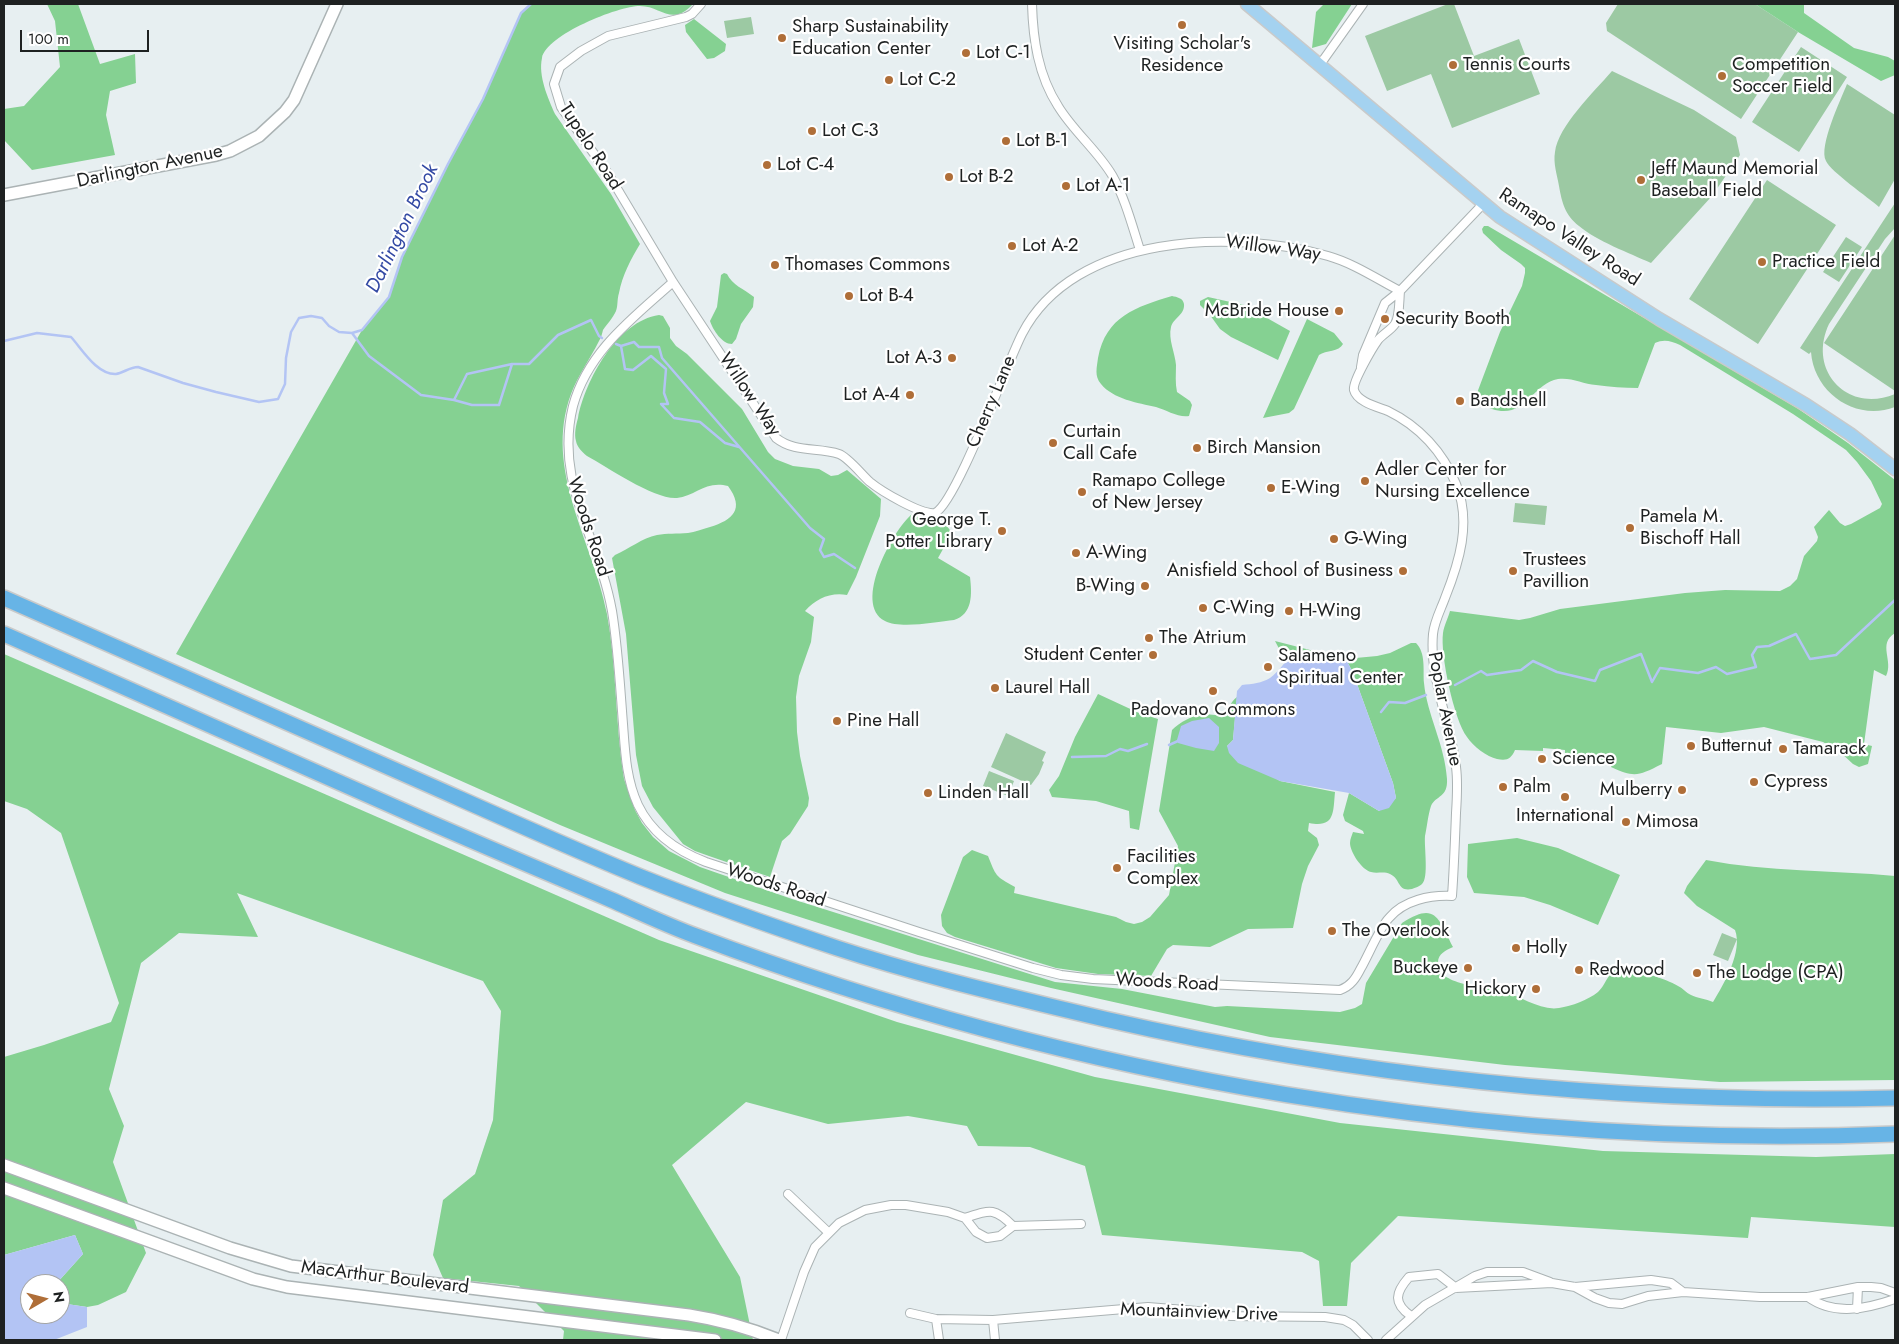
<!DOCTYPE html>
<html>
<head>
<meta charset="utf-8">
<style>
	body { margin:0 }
	#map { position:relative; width:1899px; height:1344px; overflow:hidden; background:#e7eff1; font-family:Jost,sans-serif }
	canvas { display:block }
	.frame { position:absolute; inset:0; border:5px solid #1e2121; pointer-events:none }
	.north { position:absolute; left:20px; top:1274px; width:50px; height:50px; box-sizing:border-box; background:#fff; border:1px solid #a5a6a6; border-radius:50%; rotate:82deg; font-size:14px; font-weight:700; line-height:20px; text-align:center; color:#1e2121 }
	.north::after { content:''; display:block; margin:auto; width:18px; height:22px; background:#af6e38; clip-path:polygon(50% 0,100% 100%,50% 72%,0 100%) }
	.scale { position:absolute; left:20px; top:30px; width:129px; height:22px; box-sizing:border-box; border:2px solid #1e2121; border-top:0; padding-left:6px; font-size:15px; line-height:18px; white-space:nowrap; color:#1e2121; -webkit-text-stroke:4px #fff; paint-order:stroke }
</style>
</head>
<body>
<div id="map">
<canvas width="1899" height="1344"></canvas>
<div class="frame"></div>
<div class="north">N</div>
<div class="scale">100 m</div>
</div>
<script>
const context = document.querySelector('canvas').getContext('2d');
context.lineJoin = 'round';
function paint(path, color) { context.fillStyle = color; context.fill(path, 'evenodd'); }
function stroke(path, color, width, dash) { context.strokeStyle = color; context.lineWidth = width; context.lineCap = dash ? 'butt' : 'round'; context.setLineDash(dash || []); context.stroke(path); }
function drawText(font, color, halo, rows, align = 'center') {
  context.font = font + ' Jost,sans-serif'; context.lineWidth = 4.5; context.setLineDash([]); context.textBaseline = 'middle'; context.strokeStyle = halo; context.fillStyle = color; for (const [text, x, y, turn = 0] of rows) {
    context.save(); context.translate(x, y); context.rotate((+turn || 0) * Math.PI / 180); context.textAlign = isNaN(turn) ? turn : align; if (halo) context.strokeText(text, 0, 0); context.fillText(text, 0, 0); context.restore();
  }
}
const green = new Path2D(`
	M1448 4H1454L1474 56 1519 39 1540 94 1452 128 1431 74 1387 91 1365 36Z
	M1618 4H1755L1798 32 1741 119 1607 31 1606 23Z
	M751 17 754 34 727 38 724 21Z
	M1801 47 1847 77 1799 152 1752 122Z
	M1612 71 1694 110 1736 137 1740 155 1712 196 1651 263C1629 253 1597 241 1579 226 1565 215 1562 203 1559 186 1557 175 1553 163 1555 152 1558 126 1594 92 1612 71Z
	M1847 84 1895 115V179L1879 207C1869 198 1830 171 1826 161 1818 147 1841 99 1847 84Z
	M1767 180 1836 225 1758 344 1689 299Z
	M1895 203V228L1885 239 1829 324C1807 370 1847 414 1895 394V407C1856 422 1814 393 1811 352L1809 354 1800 348Z
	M1895 235V391L1824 343Z
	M1846 237 1862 247 1839 282 1823 272Z
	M1515 503 1547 506 1545 525 1513 522Z
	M1006 733 1046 752 1042 761 1044 762 1039 774 1031 785 991 767Z
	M989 771 1014 781 1008 796 983 786Z
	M1722 933 1737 939 1728 961 1713 955Z`);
const forest = new Path2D(`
	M47 4H78L100 64 135 54 136 83 110 91 106 115 115 155 32 170 4 140V109L24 106 60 67 55 21Z
	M531 4H693C672 27 661 6 640 6 618 6 546 35 542 58 538 76 548 98 555 114L611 194 640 244C631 259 622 276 619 293 617 299 618 306 616 311 613 318 607 324 603 330 602 334 601 338 599 341 590 359 578 375 571 394 543 470 593 541 607 614 617 668 615 724 624 779L635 810 642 823 653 837 669 851 700 867 792 899 1055 982 1122 989 1215 1007 1227 1006 1340 1012 1355 1008 1362 1004 1366 983 1402 923C1436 901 1438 918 1453 947 1446 950 1438 954 1438 962 1436 986 1486 986 1502 991 1521 996 1540 1011 1559 1008 1572 1006 1588 1000 1598 992 1608 983 1608 967 1624 969 1639 971 1665 978 1678 986 1683 988 1686 993 1691 995 1697 998 1706 999 1713 1002 1724 984 1743 951 1735 930L1697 906 1684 893 1687 886 1706 860C1769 872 1832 870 1895 876V1080L1720 1082 1505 1065 1270 1037 1051 988 918 955 725 893 560 825 176 654 362 330 389 297 402 257 448 164 483 99 521 13Z
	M1324 4H1352L1326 44 1312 48 1316 12Z
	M1755 4H1804V13L1854 48 1888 57 1895 61V75L1881 81 1798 32Z
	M694 19 726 44 725 51 714 58 707 59 686 32 685 25Z
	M1484 226H1488L1797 408 1848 443 1895 480V633C1877 644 1894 661 1886 676L1874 670 1864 744 1872 746 1868 764 1859 767 1853 764 1840 752 1823 742 1764 727 1721 733 1666 727 1662 764C1638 776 1635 778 1611 767L1612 764 1589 754 1588 757 1565 753V750L1543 748V751L1515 750C1511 759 1507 761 1497 759 1487 757 1473 746 1467 737 1454 720 1440 654 1443 633 1444 626 1448 618 1450 611L1519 620 1530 618 1560 609 1685 593 1725 590 1780 591 1790 586 1797 579 1804 556 1817 541 1818 537 1814 527 1829 510 1840 523 1845 526 1851 524 1880 508 1882 504 1871 481 1857 462 1846 450 1793 414 1680 345C1671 341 1664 339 1655 343L1638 388C1624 388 1610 387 1596 385 1583 384 1571 377 1558 379 1532 384 1525 420 1492 409 1485 406 1479 401 1477 393L1500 332 1522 286 1525 273V268L1521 264 1501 250 1483 233 1482 229Z
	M724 273 727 274C732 285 744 289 754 297L753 307 741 324 736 339 732 344C722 344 713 330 710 321L717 307 721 275Z
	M1172 296C1177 297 1183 298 1184 304 1185 315 1173 318 1171 327 1168 339 1175 353 1176 365 1176 374 1175 383 1177 392L1190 401 1192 405 1189 416C1179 418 1166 410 1156 407 1138 403 1113 399 1101 384 1094 376 1097 367 1098 358 1106 316 1136 307 1172 296Z
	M1208 297 1244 305 1290 331 1278 360 1231 337 1220 329 1210 315 1200 305V301Z
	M659 315 663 316 670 328V338L676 346 687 354 742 409 768 452 775 459 793 466 819 469 831 476 838 475 847 470 881 499 880 516 856 577 847 595C830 592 816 599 805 611L814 617 811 642 799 676 796 697 797 732 800 756 809 798 808 806 790 834 782 841 770 877 709 856 695 851 683 844 653 807 642 786 636 755 626 634 612 558 615 555C629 549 642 538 657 535 667 533 677 534 688 533 695 532 702 529 710 527 733 520 745 509 728 486 706 480 695 496 677 498 655 500 607 467 587 456 582 452 577 447 576 441 574 434 576 425 578 418 585 381 617 321 659 315Z
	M1307 319 1334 333 1343 344C1339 352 1326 350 1319 355L1294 409 1289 413 1263 418Z
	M912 514H916L937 525 944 522 952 533 938 558 970 577C972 594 973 614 954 620 937 622 900 629 885 621 852 604 893 530 912 514Z
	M1275 641 1345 659 1377 656 1390 653 1411 643H1416C1426 653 1423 670 1424 683 1427 715 1445 745 1447 779 1448 798 1436 795 1431 806 1428 815 1427 827 1425 836 1424 847 1429 878 1422 884 1420 886 1415 888 1412 889 1397 892 1401 879 1390 874 1384 871 1377 874 1371 872 1362 870 1350 852 1350 843 1350 839 1352 835 1353 832L1364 834 1363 831 1345 821 1343 815 1349 793 1379 811 1396 798 1393 783 1353 673 1347 661C1327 657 1304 650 1285 660Z
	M4 654 659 940 897 1022 1095 1077 1340 1123 1603 1151 1816 1157 1895 1154V1227L1751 1217 1748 1238 1398 1216 1351 1263 1347 1306H1323L1319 1261 1302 1252 1102 1235 1085 1166 1030 1147 978 1146 967 1126 908 1116 828 1124 746 1102 672 1165 740 1277 753 1340H563L564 1331 519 1286 443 1278 433 1255 443 1200 475 1174 493 1120 501 1011 483 981 237 893 258 937 179 933 141 963 109 1089 124 1126 113 1162 146 1253 126 1292 98 1305 87 1307 60 1303V1284H56L83 1254 75 1235 4 1255V1057L44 1045 111 1022 119 1003 61 833 27 809 4 801Z
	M1098 694 1139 713 1158 719 1139 830 1130 828 1129 811 1096 801 1052 797 1049 790 1059 776 1075 737Z
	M1237 697 1233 740 1227 746 1280 781 1335 792C1333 813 1335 828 1309 823L1308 831 1317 838 1319 845 1308 866 1302 884 1293 928 1248 929 1210 947 1173 945 1167 949 1151 976 1098 974 1056 968 955 937 947 933 942 926 941 915 963 857 972 850 988 856C996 876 995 876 1015 887L1014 893 1116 917 1126 922 1134 924 1142 922 1150 917 1169 895 1178 846 1159 811 1172 730C1179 723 1194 714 1204 714 1210 714 1215 716 1220 714 1229 711 1230 702 1237 697Z
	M1517 838 1558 848 1620 875 1598 925 1550 905 1524 897 1474 893 1467 877 1468 844Z`);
const water = new Path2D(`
	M1294 655 1329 657 1347 661 1353 673 1393 783 1396 798 1389 808 1379 811 1349 793 1280 781 1238 763 1229 753 1227 746 1233 740 1237 691 1242 685C1252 684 1262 683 1270 678 1279 672 1283 662 1294 655Z
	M1209 718 1219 727V743L1214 751 1196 748 1178 743 1177 740 1181 726 1192 721Z
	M75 1235 83 1254 56 1284H30V1314H60V1303L87 1307V1327L54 1340H4V1255Z`);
const stream = new Path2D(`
	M352 333 369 356 421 395 454 400 467 374 512 364H529L558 335 591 320 599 336 602 338
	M4 341 37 333 71 337C82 349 97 375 116 374 123 373 130 367 138 367L183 383 216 392 259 402 278 399 285 384 286 358 291 332 299 318 311 316 322 318 329 326 339 332 352 333 362 330 389 297 402 257 448 164 483 99 521 13 531 4
	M616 344 621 346 634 342 639 347H659L662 358 810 528 824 539 820 550 824 557 834 554 855 568
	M621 346 625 369 633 370 651 356 666 369 664 393 668 404H661L674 418 700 422 725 443 739 447
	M454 400 472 405H499L512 364
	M1455 685 1481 671 1487 675 1521 670 1533 661 1557 672 1595 681 1600 670 1641 654 1652 682 1660 668 1698 673 1716 667 1727 674 1756 667 1752 655 1757 647 1769 646 1796 634 1810 659 1836 655 1895 600
	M1381 712 1389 702 1405 703 1426 695
	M1169 745 1178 741
	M1072 757 1106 756 1120 749 1128 751 1147 744`);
const minor = new Path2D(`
	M701 4 692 14 686 17 608 36 581 51 560 67 554 84 561 107 609 175 673 282 776 438C795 453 818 447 839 454 848 457 862 475 870 482 881 491 921 515 935 513 956 503 1007 363 1022 334 1074 233 1233 229 1328 256 1353 263 1377 279 1400 291
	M1032 4C1033 39 1038 75 1058 106 1073 131 1097 150 1112 175 1125 198 1132 225 1140 250
	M1319 66 1363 4
	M673 282C633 318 588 351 573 406 554 483 599 538 612 611 618 648 620 686 623 724 625 751 626 779 638 805 652 834 677 851 706 862L919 932 1033 968 1061 975 1093 979 1340 990C1351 986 1356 978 1361 968 1368 956 1380 927 1389 918 1404 900 1430 895 1452 896 1454 868 1455 840 1456 813 1457 798 1458 782 1456 767 1451 723 1429 679 1433 634 1434 622 1441 609 1445 598 1459 563 1472 522 1456 484 1443 452 1419 426 1388 411 1378 407 1357 402 1354 390 1352 382 1373 347 1378 340 1383 334 1391 330 1395 324 1400 316 1399 301 1400 291
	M1361 367 1363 355 1385 303 1400 291 1483 204
	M788 1194 828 1232
	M965 1218C990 1210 994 1207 1013 1226
	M1575 1287 1595 1298 1609 1303 1622 1304 1648 1296 1683 1292 1760 1297H1808L1858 1287H1871L1881 1288 1895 1293
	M1456 1288 1552 1283 1575 1287 1651 1280 1671 1283 1683 1292
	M1808 1297C1834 1316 1866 1309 1895 1299
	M1857 1309 1858 1287
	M910 1313 936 1319 993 1320 1148 1307 1197 1311 1231 1316 1325 1317 1344 1320 1353 1325 1368 1340
	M1411 1316C1393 1303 1395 1293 1409 1277L1438 1274 1456 1288
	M936 1319 939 1340
	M993 1320 995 1340
	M781 1340 804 1272 815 1247 839 1223 865 1210 891 1205H906L948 1212 965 1218 976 1232 987 1238 1000 1236 1013 1226 1081 1224
	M1386 1340 1425 1305 1475 1276 1487 1272H1523L1550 1282`);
const secondary = new Path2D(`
	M4 195 216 155 230 151 259 136 285 112 294 100 337 4
	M4 1165 230 1248 291 1266 689 1315C721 1320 749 1328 779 1340
	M4 1188 223 1268 253 1279 287 1287 715 1340`);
const primary = new Path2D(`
	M1247 4 1500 217 1659 319 1806 405 1850 434 1895 469`);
const motorway = new Path2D(`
	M4 598C134 655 264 713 395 770 477 806 558 843 641 877 706 903 771 926 837 948 910 972 984 990 1058 1008 1332 1075 1613 1105 1895 1098
	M4 634C143 696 283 757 422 819 486 847 550 874 614 901 641 913 669 926 696 936 1075 1079 1491 1150 1895 1134`);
const markers = [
	[1182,25,5,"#af6e38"],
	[782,38,5,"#af6e38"],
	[966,53,5,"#af6e38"],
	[1453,65,5,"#af6e38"],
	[1722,76,5,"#af6e38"],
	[889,80,5,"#af6e38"],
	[812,131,5,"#af6e38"],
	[1006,141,5,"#af6e38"],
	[767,165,5,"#af6e38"],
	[949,177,5,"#af6e38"],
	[1641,180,5,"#af6e38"],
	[1066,186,5,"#af6e38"],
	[1012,246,5,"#af6e38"],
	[1762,262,5,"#af6e38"],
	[775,265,5,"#af6e38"],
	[849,296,5,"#af6e38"],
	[1339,311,5,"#af6e38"],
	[1385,319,5,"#af6e38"],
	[952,358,5,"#af6e38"],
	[910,395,5,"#af6e38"],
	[1460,401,5,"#af6e38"],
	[1053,443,5,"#af6e38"],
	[1197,448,5,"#af6e38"],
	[1365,481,5,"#af6e38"],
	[1271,488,5,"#af6e38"],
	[1082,492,5,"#af6e38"],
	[1630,528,5,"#af6e38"],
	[1002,531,5,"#af6e38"],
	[1334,539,5,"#af6e38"],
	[1076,553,5,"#af6e38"],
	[1403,571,5,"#af6e38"],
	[1513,571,5,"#af6e38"],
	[1145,586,5,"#af6e38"],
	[1203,608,5,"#af6e38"],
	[1289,611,5,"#af6e38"],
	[1149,638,5,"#af6e38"],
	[1153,655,5,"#af6e38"],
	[1268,667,5,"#af6e38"],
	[995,688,5,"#af6e38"],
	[1213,691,5,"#af6e38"],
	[837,721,5,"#af6e38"],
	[1691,746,5,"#af6e38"],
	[1783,749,5,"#af6e38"],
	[1542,759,5,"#af6e38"],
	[1754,782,5,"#af6e38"],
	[1503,787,5,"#af6e38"],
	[1682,790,5,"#af6e38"],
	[928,793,5,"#af6e38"],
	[1565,797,5,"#af6e38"],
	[1626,822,5,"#af6e38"],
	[1117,868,5,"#af6e38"],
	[1332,931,5,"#af6e38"],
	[1516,948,5,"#af6e38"],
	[1468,968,5,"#af6e38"],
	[1579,970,5,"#af6e38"],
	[1697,973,5,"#af6e38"],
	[1536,989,5,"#af6e38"]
];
const poiNames = [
	["Sharp Sustainability",792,27],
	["Education Center",792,49],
	["Visiting Scholar's",1182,44,"center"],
	["Residence",1182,66,"center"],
	["Lot C-1",976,53],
	["Tennis Courts",1463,65],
	["Competition",1732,65],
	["Soccer Field",1732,87],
	["Lot C-2",899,80],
	["Lot C-3",822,131],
	["Lot B-1",1016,141],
	["Lot C-4",777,165],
	["Jeff Maund Memorial",1651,169],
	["Baseball Field",1651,191],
	["Lot B-2",959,177],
	["Lot A-1",1076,186],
	["Lot A-2",1022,246],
	["Practice Field",1772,262],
	["Thomases Commons",785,265],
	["Lot B-4",859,296],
	["McBride House",1329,311,"right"],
	["Security Booth",1395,319],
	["Lot A-3",942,358,"right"],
	["Lot A-4",900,395,"right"],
	["Bandshell",1470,401],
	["Curtain",1063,432],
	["Call Cafe",1063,454],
	["Birch Mansion",1207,448],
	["Adler Center for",1375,470],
	["Nursing Excellence",1375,492],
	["Ramapo College",1092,481],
	["of New Jersey",1092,503],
	["E-Wing",1281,488],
	["Pamela M.",1640,517],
	["Bischoff Hall",1640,539],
	["George T.",992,520,"right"],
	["Potter Library",992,542,"right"],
	["G-Wing",1344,539],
	["A-Wing",1086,553],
	["Trustees",1523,560],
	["Pavillion",1523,582],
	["Anisfield School of Business",1393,571,"right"],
	["B-Wing",1135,586,"right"],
	["C-Wing",1213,608],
	["H-Wing",1299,611],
	["The Atrium",1159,638],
	["Student Center",1143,655,"right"],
	["Salameno",1278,656],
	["Spiritual Center",1278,678],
	["Laurel Hall",1005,688],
	["Padovano Commons",1213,710,"center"],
	["Pine Hall",847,721],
	["Butternut",1701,746],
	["Tamarack",1793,749],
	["Science",1552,759],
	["Cypress",1764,782],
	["Palm",1513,787],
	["Mulberry",1672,790,"right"],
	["Linden Hall",938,793],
	["International",1565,816,"center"],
	["Mimosa",1636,822],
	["Facilities",1127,857],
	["Complex",1127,879],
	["The Overlook",1342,931],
	["Holly",1526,948],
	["Buckeye",1458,968,"right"],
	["Redwood",1589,970],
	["The Lodge (CPA)",1707,973],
	["Hickory",1526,989,"right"]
];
const streetNames = [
	["Tupelo Road",590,147,57],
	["Darlington Avenue",150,167,-12],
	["Ramapo Valley Road",1569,238,33],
	["Willow Way",1273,249,8],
	["Willow Way",749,395,56],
	["Cherry Lane",992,402,-67],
	["Woods Road",588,527,72],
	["Poplar Avenue",1444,709,79],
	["Woods Road",776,886,18],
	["Woods Road",1167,983,3],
	["MacArthur Boulevard",385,1278,7],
	["Mountainview Drive",1199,1313,2]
];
const waterNames = [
	["Darlington Brook",403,229,-64]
];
paint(green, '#9cc9a3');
paint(forest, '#85d192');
paint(water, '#b3c4f4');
stroke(stream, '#b3c4f4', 2.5);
stroke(minor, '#abb3b4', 10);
stroke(secondary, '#abb3b4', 14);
stroke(primary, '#c9caca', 15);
stroke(motorway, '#c9caca', 18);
stroke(minor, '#fff', 8);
stroke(secondary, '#fff', 11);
stroke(primary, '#a4d2f0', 12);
stroke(motorway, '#67b4e6', 15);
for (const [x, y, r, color] of markers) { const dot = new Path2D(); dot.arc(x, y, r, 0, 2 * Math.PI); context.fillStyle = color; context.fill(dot); stroke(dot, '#fff', 2); }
drawText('19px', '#1e2121', '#fff', poiNames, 'left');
drawText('19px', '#1e2121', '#fff', streetNames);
drawText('italic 20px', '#344aa4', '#fff', waterNames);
</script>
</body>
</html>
